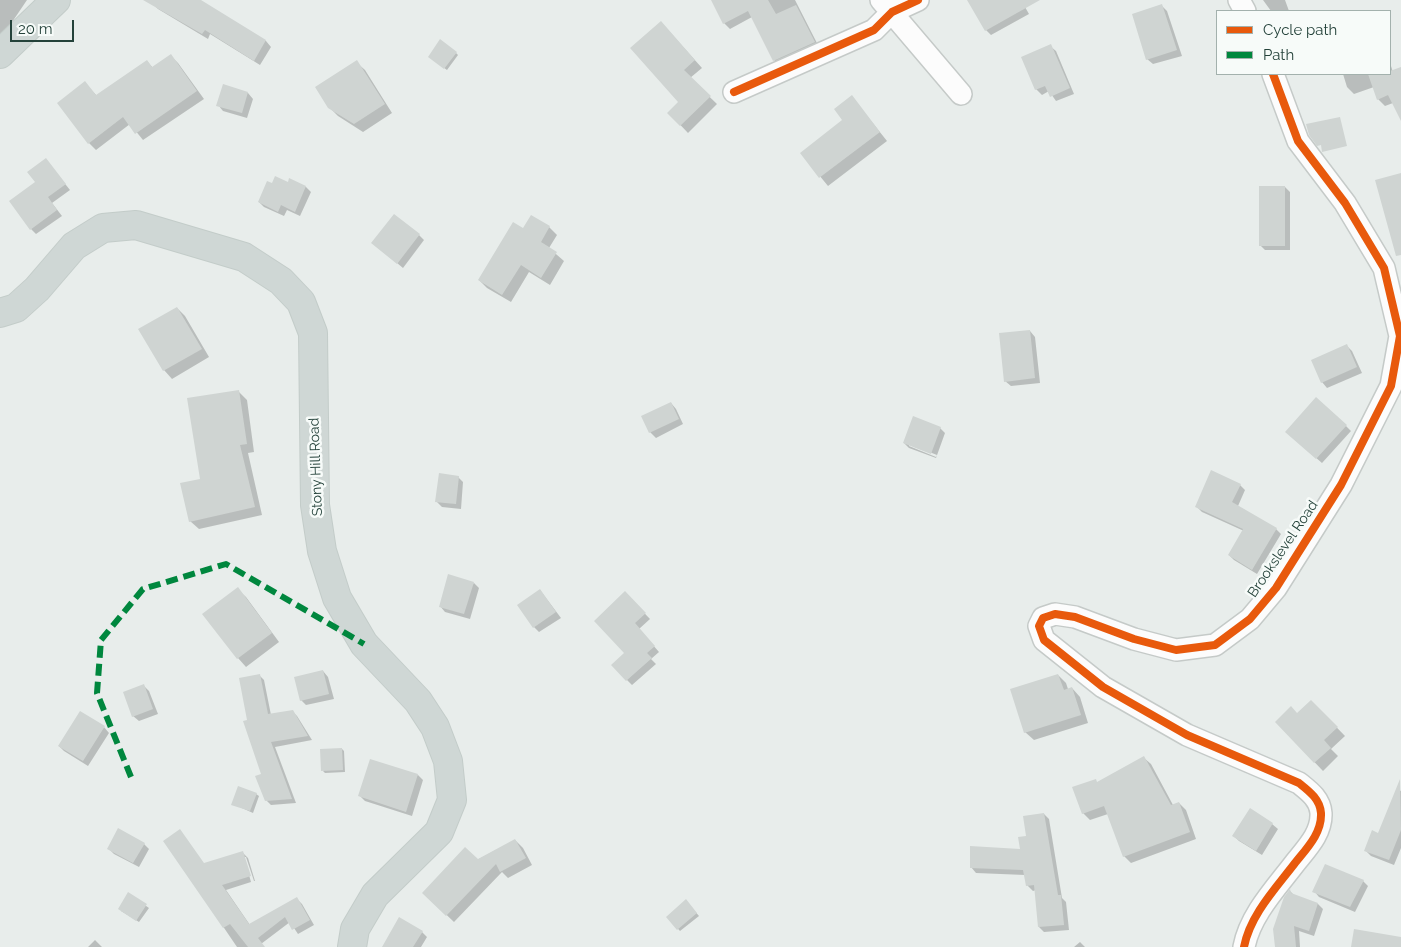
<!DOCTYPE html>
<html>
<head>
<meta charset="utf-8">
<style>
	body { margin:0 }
	#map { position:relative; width:1401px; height:947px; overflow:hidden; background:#e8edeb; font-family:Raleway,sans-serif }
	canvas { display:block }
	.legend { position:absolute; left:1216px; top:10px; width:175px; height:65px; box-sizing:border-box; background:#f7fbf9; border:1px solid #a3b1ad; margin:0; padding:6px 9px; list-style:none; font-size:15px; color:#24423a }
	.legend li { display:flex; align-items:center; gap:10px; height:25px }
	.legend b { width:25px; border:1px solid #a3b1ad }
	.scale { position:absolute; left:10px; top:20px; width:64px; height:22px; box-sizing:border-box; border:2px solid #24423a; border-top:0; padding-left:6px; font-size:15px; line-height:18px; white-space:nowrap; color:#24423a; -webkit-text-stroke:4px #f7fbf9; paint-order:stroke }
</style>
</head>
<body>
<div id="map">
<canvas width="1401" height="947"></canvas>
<ul class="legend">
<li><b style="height:6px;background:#e8590c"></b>Cycle path</li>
<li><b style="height:6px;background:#00873e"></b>Path</li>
</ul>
<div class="scale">20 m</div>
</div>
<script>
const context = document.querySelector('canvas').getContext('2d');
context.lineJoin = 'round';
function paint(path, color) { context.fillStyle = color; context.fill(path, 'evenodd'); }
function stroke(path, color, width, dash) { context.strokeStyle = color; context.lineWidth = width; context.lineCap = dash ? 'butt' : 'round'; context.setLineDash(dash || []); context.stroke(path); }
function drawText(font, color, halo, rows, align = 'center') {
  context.font = font + ' Raleway,sans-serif'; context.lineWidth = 5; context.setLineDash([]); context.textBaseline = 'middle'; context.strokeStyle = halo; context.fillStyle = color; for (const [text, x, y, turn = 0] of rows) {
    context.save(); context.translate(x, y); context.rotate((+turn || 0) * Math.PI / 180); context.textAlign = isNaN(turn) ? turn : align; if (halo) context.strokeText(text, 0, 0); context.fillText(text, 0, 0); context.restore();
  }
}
const shadow = new Path2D(`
	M0 0H27L0 40Z
	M155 0H197L266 41 271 47 260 65 210 34 208 39 158 9 153 4Z
	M712 0H795L820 49 780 66 774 60 752 17 730 29 724 23Z
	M972 0H1021L1029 14 991 35 986 30Z
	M1263 0H1285L1289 11H1271Z
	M1162 6 1167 11 1182 56 1153 64 1147 59Z
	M668 30 702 68 690 78 717 104 688 133 669 113 679 102Z
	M1050 46 1056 51 1074 94 1056 101 1049 91 1042 95 1036 89Z
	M456 53 458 55 447 70 432 59Z
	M171 56 178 63 204 99 143 140 130 124 96 150 89 143 85 83 97 96 147 61 153 68Z
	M356 62 365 70 392 113 363 132 338 116 329 107Z
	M1390 63 1393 72 1401 69V118L1393 103 1385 106 1378 99 1374 87 1354 94 1347 87 1343 74H1390Z
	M224 86 248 93 253 99 247 118 223 111 218 105Z
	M852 97 887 141 828 186 801 153 844 121Z
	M46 160 70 190 52 203 62 216 36 234 31 229 37 182Z
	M290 180 306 187 311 192 300 216 287 210 284 216 264 207 259 202 273 185 288 183Z
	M1285 187 1290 192V250H1265L1260 245Z
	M549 227 557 235 549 248 564 261 550 285 529 272 511 302 487 288 479 280 524 230Z
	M419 235 424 240 403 268 373 243Z
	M177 308 185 316 209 357 172 379 164 370Z
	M1030 331 1035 337 1040 383 1011 386 1005 381Z
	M1347 346 1352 351 1362 373 1327 388 1322 382Z
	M238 391 247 400 254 452 248 453 262 515 199 529 190 521 202 480Z
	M671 403 676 409 683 424 656 438 650 432Z
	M1346 426 1351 431 1322 463 1292 437Z
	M940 428 945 433 936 458 909 448 904 443ZM909 444 937 455 936 457 909 446Z
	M458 477 463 482 461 509 442 507 437 502Z
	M1240 485 1245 490 1238 506 1276 529 1281 534 1257 574 1234 560 1229 555 1244 531 1202 512 1196 506Z
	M474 583 479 588 470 619 445 612 440 606Z
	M237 589 246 597 279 642 246 667 238 658 204 614Z
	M540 590 561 618 539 632 534 627Z
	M625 593 650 619 639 629 659 652 651 659 656 664 632 685 627 680Z
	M323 671 328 677 334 699 306 705 301 700Z
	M1058 675 1066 683 1068 689 1072 688 1080 697 1088 723 1034 740 1025 732Z
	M260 676 264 680 271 715 292 711 297 716 312 740 275 747 296 803 271 805 266 800 263 775Z
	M144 686 149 691 158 714 139 721 133 716Z
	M1311 701 1345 736 1331 749 1338 756 1323 771 1276 722 1297 715Z
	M104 727 109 733 88 766 64 751 59 746Z
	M342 749 344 751 345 772 325 773 323 771Z
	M1144 758 1151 764 1173 805 1179 803 1186 810 1196 839 1131 863 1124 856 1108 814 1090 820 1083 813 1098 783Z
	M418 775 423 780 412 816 365 801 360 796Z
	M1397 789 1401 791V848L1394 865 1371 856 1366 851 1379 834Z
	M256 794 259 796 253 813 233 804Z
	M1250 810 1272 824 1278 829 1262 855 1239 841 1234 836Z
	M1044 814 1049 819 1062 898 1066 902 1069 930 1044 932 1039 927 1036 890 1033 891 1027 885 1025 875 976 873 971 867 1021 850 1027 837Z
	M515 840 523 848 532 865 508 878 502 872 454 922 431 900 477 860Z
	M165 841 205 864 243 853 248 858 255 881H254L246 857H244L251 882 226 890 250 925 297 899 302 904 314 925 298 934 290 922 257 947H237Z
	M144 844 149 849 139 867 114 854 109 849Z
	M1363 881 1368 886 1355 912 1319 897 1314 891Z
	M1290 891 1295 896 1318 904 1323 909 1314 936 1299 931 1300 947H1276Z
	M129 894 149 908 139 922 121 911Z
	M686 901 699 916 680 931 667 917Z
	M422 932 427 937 421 947H383Z
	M95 940 102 947H88Z
	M1080 942 1085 947H1074Z`);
const building = new Path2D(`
	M143 0H201L266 40 254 61 205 30 202 34Z
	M711 0H768L776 14 796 5 815 42 773 61 748 11 723 24Z
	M967 0H1040L985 31Z
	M1162 4 1177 50 1146 60 1132 14Z
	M661 21 695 60 684 70 711 96 680 126 667 113 678 102 630 48Z
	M440 39 457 52 444 69 428 57Z
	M1051 44 1070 88 1050 97 1045 86 1035 90 1021 57Z
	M171 54 197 91 135 134 123 117 88 144 57 103 85 81 96 95 147 60 152 67Z
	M357 60 385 104 354 124 328 108 315 87Z
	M1401 67V121L1388 95 1377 100 1368 74H1390V71Z
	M223 84 248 92 242 113 216 106Z
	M852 95 880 132 819 178 800 153 842 120 834 109Z
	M1340 117 1347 146 1322 152 1321 145 1317 146 1309 135 1306 124Z
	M46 158 66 184 48 197 57 210 30 230 9 201 35 182 27 172Z
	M1401 173V255L1396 256 1375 180Z
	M275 176 288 182 289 178 306 186 295 212 281 205 278 212 258 202 267 181 272 183Z
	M1259 186H1285V246H1259Z
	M394 214 420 234 397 264 371 243Z
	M531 215 550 226 541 242 557 252 541 278 521 265 502 295 478 280 513 222 523 228Z
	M177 307 202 349 163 371 138 329Z
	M1030 330 1035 378 1004 382 999 333Z
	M1347 344 1357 367 1321 383 1311 360Z
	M239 390 247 444 240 445 255 507 189 522 180 483 200 479 187 398Z
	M1316 397 1347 425 1316 459 1285 432Z
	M671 402 679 419 649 433 641 416Z
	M913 416 941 427 931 454 903 443Z
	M1211 470 1241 484 1232 502 1277 528 1252 570 1228 555 1243 529 1195 507Z
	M439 473 459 476 456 504 435 502Z
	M448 574 474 582 464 614 439 607Z
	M238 587 272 633 237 659 202 614Z
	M540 589 556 612 533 628 517 605Z
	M625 591 646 613 635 623 655 646 647 653 652 658 626 681 611 665 624 653 594 621Z
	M323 670 329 694 300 701 294 677Z
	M260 674 268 714 293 710 308 736 271 742 292 799 265 801 255 776 261 774 243 721 247 720 239 678Z
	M1058 674 1064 690 1072 687 1081 715 1024 733 1010 689Z
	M144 684 153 709 132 717 123 692Z
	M1311 700 1338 727 1324 740 1331 748 1314 763 1275 722 1291 706 1297 713Z
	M80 711 105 726 83 761 58 746Z
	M342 748 343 770 321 771 320 749Z
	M1144 756 1171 805 1179 802 1190 832 1123 857 1104 806 1082 814 1072 787 1096 779 1097 782Z
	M370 759 418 774 406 812 358 796Z
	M1400 779 1401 830 1389 860 1364 851 1372 830 1378 833Z
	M238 786 257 793 250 811 231 805Z
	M1250 808 1273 823 1256 851 1232 836Z
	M1044 813 1058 895H1061L1064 925 1038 927 1034 885 1026 886 1023 870 970 868V846L1020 849 1018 837 1026 836 1023 816Z
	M118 828 145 843 133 863 107 849Z
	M180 829 204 863 243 851 251 876 222 885 249 924 297 897 310 920 292 930 285 917 258 938 265 947H248L230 924 223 928 163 841Z
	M515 839 526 858 500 872 496 864 446 916 422 893 465 847 478 859Z
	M1325 864 1364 880 1350 907 1312 892Z
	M1290 889 1291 893 1318 903 1309 931 1294 926 1296 947H1275L1273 929 1284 897Z
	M128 892 147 904 136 921 118 909Z
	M686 899 697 913 677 930 666 917Z
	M399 917 423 931 413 947H382Z
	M1354 929 1401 937V947H1351Z`);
const minor = new Path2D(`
	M881 0 961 94
	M1239 0 1245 11
	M734 92 874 30 892 12 918 0
	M1244 947C1250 915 1276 888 1295 863 1307 848 1322 833 1321 813 1320 799 1309 791 1299 783L1187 735 1103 687 1044 640 1039 626 1043 618 1055 614 1075 617 1134 639 1176 650 1215 645 1250 619 1276 588 1341 485 1391 386 1400 336 1384 268 1345 203 1298 141 1273 74`);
const primary = new Path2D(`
	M0 54 56 0
	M0 313 16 308 37 289 74 246 103 228 136 225 244 257 281 281 301 302 313 333 315 505 322 551 337 598 364 644 418 701 435 727 448 761 452 800 439 832 375 895 355 929 352 947`);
const quiet = new Path2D(`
	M131 777 97 693 101 640 143 589 226 564 364 644`);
const cycleway = new Path2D(`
	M734 92 874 30 892 12 918 0
	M1244 947C1250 915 1276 888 1295 863 1307 848 1322 833 1321 813 1320 799 1309 791 1299 783L1187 735 1103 687 1044 640 1039 626 1043 618 1055 614 1075 617 1134 639 1176 650 1215 645 1250 619 1276 588 1341 485 1391 386 1400 336 1384 268 1345 203 1298 141 1273 74`);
const streetNames = [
	["Stony Hill Road",316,467,-92],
	["Brookslevel Road",1283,549,-56]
];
paint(shadow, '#0003');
paint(building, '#cfd4d2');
stroke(minor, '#c5cac8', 24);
stroke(primary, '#c3ccc9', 30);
stroke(minor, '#fcfcfc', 21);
stroke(primary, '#cfd7d5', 28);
stroke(quiet, '#00873e', 6, [12, 6]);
stroke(cycleway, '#e8590c', 8);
drawText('14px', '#24423a', '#f7fbf9', streetNames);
</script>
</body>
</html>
